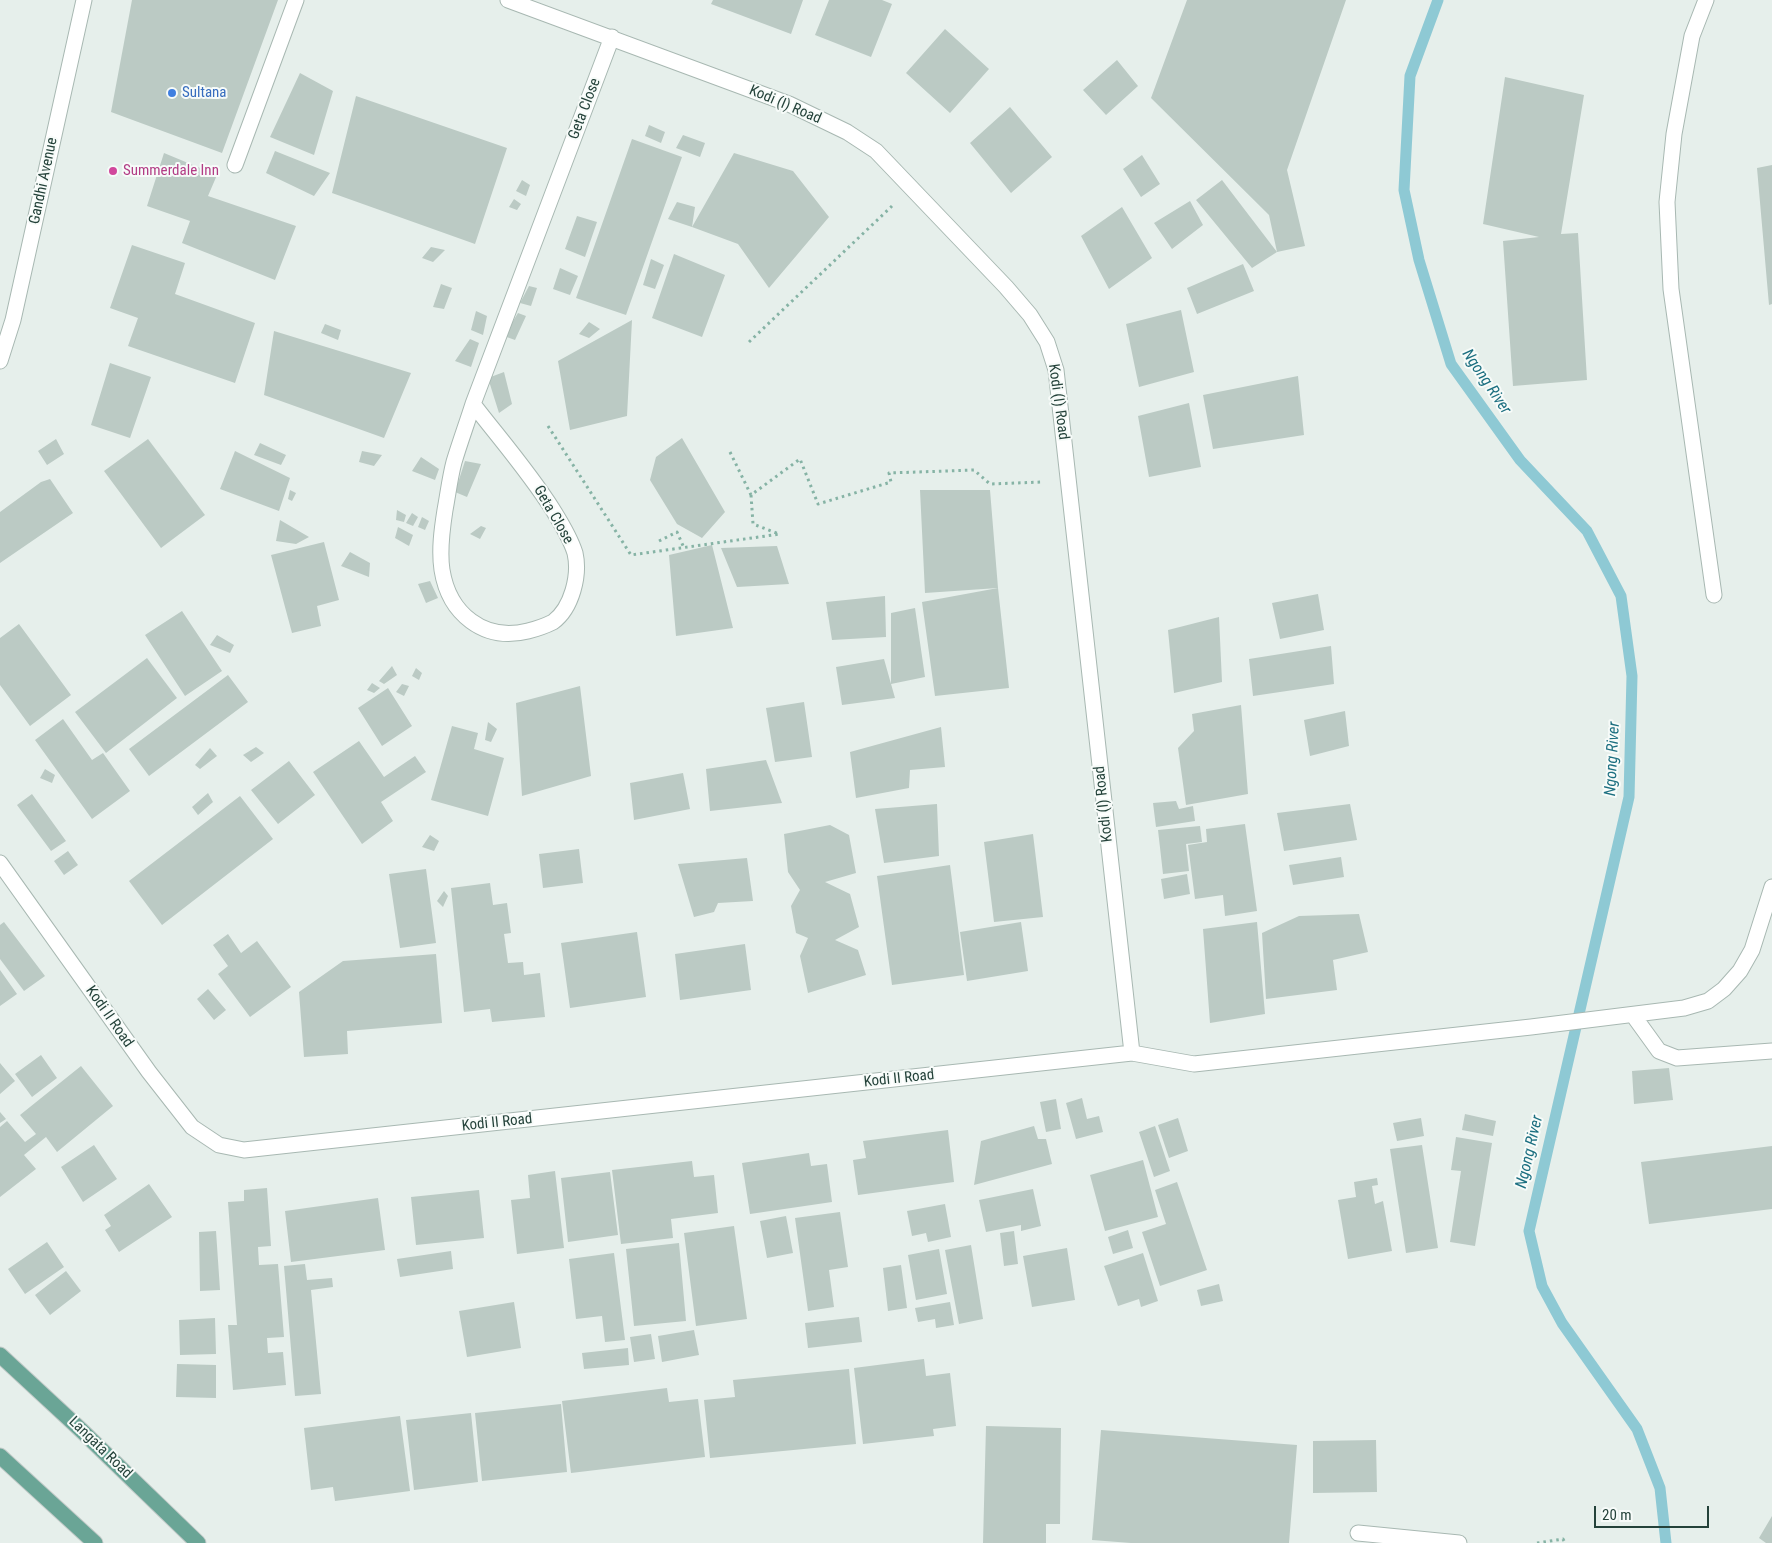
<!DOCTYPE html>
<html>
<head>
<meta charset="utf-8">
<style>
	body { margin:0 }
	#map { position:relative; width:1772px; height:1543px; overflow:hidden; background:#e6efeb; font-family:"Roboto Condensed",sans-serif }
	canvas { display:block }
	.scale { position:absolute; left:1594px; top:1506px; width:115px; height:22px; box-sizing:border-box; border:2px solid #24423a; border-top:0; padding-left:6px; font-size:15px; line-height:18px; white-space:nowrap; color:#24423a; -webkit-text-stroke:4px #f7fbf9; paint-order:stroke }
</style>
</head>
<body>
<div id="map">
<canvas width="1772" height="1543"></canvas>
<div class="scale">20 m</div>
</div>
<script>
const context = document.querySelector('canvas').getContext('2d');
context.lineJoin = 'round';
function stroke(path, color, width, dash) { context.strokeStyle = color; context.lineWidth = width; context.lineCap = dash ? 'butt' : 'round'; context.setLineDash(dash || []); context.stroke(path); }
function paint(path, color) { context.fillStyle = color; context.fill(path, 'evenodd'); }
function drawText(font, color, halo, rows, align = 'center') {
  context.font = font + ' "Roboto Condensed",sans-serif'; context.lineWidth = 4; context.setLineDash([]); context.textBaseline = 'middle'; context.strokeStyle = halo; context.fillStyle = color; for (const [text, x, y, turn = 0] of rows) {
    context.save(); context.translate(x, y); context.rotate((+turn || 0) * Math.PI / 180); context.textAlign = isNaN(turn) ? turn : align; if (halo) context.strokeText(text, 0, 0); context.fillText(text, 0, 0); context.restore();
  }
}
const stream = new Path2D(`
	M1438 0 1410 76 1404 190 1419 260 1451 364 1520 460 1587 531 1621 596 1632 676 1629 797 1529 1231 1542 1286 1562 1323 1637 1429 1660 1488 1666 1543`);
const building = new Path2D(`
	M132 0H278L222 153 111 112Z
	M713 0H803L791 34 711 4Z
	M829 0H882L892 4 871 57 815 35Z
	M1187 0H1346L1287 170 1305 246 1277 252 1269 215 1151 98Z
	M945 29 989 69 950 113 906 73Z
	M1117 60 1138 86 1106 115 1083 90Z
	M300 73 333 91 314 155 270 137Z
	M1505 77 1584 95 1561 234 1578 233 1587 380 1513 386 1503 241 1539 237 1483 224Z
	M356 96 507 148 475 244 332 193Z
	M1010 107 1052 157 1011 193 970 143Z
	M649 125 665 132 661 143 645 136Z
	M683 135 705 143 700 157 676 148Z
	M632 139 682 157 626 315 576 298Z
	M275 151 330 173 314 196 266 173Z
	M164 153 217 175 208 196 296 226 275 280 182 243 190 221 147 206Z
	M734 153 793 171 829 217 769 288 738 244 692 227Z
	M1142 155 1160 184 1141 197 1123 169Z
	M1772 165V304L1769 305 1757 168Z
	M522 180 530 185 526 196 516 191Z
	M1222 180 1277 252 1252 268 1196 200Z
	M514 199 521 204 517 210 509 207Z
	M1190 201 1203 225 1172 249 1154 223Z
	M677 202 695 207 692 227 668 219Z
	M1122 207 1152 258 1109 289 1081 236Z
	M577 216 597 222 585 257 565 249Z
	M132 245 185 263 175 294 255 323 235 383 128 346 138 318 110 308Z
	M431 247 445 250 433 262 422 258Z
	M674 254 725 275 702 337 652 318Z
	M651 259 664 265 655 289 643 285Z
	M1243 264 1254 291 1197 314 1187 288Z
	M560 268 578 276 570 295 553 289Z
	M441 284 452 288 444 309 433 307Z
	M529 286 537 288 531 306 520 303Z
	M1181 310 1194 372 1139 387 1126 324Z
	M476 311 487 316 483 335 471 330Z
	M518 313 526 316 515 340 504 336Z
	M632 320 627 416 570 430 558 361Z
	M589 322 600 329 589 338 579 334Z
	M325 324 341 330 338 340 321 333Z
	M274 331 411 373 384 438 264 395Z
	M470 339 479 343 471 367 455 361Z
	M110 363 151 377 130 438 91 425Z
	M504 372 512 404 499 413 488 378Z
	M1298 376 1304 435 1213 449 1203 395Z
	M1189 403 1201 467 1149 477 1138 416Z
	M682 438 725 512 702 538 677 524 650 480 656 457Z
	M56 439 64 454 47 465 38 451Z
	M148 439 205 515 161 548 104 471Z
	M260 443 286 455 281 465 254 455Z
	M235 451 290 478 279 511 220 489Z
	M362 451 382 455 374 466 359 462Z
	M421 457 439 469 435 480 412 471Z
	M465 461 481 464 467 497 455 492Z
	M50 479 73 513 0 563V512L41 482Z
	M290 490 296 493 292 501 288 499Z
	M920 490H990L998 588 925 593Z
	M397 510 406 515 404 522 396 520Z
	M412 513 418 517 413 526 406 523Z
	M422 517 429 521 425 530 418 527Z
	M280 520 309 537 296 544 276 541Z
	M481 526 486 528 480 539 470 534Z
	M398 527 413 535 409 546 395 538Z
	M324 542 339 600 317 606 321 626 292 633 271 555Z
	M712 545 733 628 676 636 669 555Z
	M777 546 789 584 737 587 721 548Z
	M350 552 370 563 369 577 341 566Z
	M430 581 438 598 426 603 418 584Z
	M998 588 1009 688 935 696 922 602Z
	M1318 594 1324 630 1280 639 1272 603Z
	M885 596 886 637 832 640 826 602Z
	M915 608 925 677 891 684V613Z
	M182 611 222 671 185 696 145 635Z
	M1219 617 1222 682 1174 693 1168 630Z
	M19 624 71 695 30 726 0 685V638Z
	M217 635 234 645 230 653 210 645Z
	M1331 646 1334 684 1253 696 1249 659Z
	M147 658 177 698 106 753 75 712Z
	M884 659 895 698 842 705 836 667Z
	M392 666 397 675 384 684 379 681Z
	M416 668 422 673 419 680 412 676Z
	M228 675 248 702 149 776 129 749Z
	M372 683 380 688 374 693 367 690Z
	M402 684 409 686 404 696 396 692Z
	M580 686 591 776 522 796 516 703Z
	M388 688 412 726 382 746 358 708Z
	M804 702 812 757 775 762 766 708Z
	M1241 705 1248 794 1186 805 1178 748 1194 731 1192 714Z
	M1345 711 1349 746 1310 756 1304 720Z
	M63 719 92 760 103 753 130 791 92 819 35 740Z
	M488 722 497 729 491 742 485 740Z
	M452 726 478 733 474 749 504 758 488 816 431 800Z
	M941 727 945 767 910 770 909 788 856 798 850 752Z
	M359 741 384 777 415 756 426 772 381 802 393 821 362 844 313 772Z
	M256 747 264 753 251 762 243 755Z
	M210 748 217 756 200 769 195 765Z
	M766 760 782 803 710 811 706 769Z
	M289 761 315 795 278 824 251 790Z
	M45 769 55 775 52 783 40 778Z
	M683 773 690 809 634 820 630 783Z
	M208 793 213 802 198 815 192 807Z
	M32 794 66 841 51 851 17 805Z
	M240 796 273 839 162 925 129 881Z
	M1176 801 1179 809 1193 806 1195 821 1156 827 1153 803Z
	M937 804 939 856 884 863 875 809Z
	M1350 804 1357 840 1284 851 1277 813Z
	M1245 824 1257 911 1225 916 1223 895 1195 899 1188 845 1207 842 1206 829Z
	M830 825 849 835 856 873 825 882 850 894 859 927 835 940 858 950 866 975 808 993 800 956 808 938 796 933 791 906 800 890 788 872 784 834Z
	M1200 826 1202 842 1186 844 1189 871 1163 874 1158 830Z
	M1033 834 1043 917 994 922 984 842Z
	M430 835 439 841 434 851 422 847Z
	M579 849 583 883 543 888 539 854Z
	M68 851 78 865 64 875 54 861Z
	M1341 857 1344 877 1293 885 1289 865Z
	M747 858 753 901 718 903 714 912 694 917 678 864Z
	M950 865 964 975 892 985 877 876Z
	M426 869 436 943 400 948 389 874Z
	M1187 874 1190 894 1164 899 1161 879Z
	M490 883 493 905 507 903 511 933 504 934 508 963 523 962 524 975 540 973 545 1017 492 1022 490 1009 464 1012 451 888Z
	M444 891 448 896 443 907 437 901Z
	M1359 914 1368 952 1333 960 1337 990 1266 999 1262 933 1299 916Z
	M4 922 45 976 24 991 0 959V925Z
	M1021 922 1028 971 967 981 960 932Z
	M1257 922 1265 1014 1210 1023 1203 929Z
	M637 932 646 997 570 1008 561 943Z
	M228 934 241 953 257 941 291 987 250 1017 218 974 228 966 213 945Z
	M745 944 751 990 680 1000 675 954Z
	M436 954 442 1023 347 1031 348 1054 304 1057 299 992 343 961Z
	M0 970 17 994 0 1006Z
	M208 989 226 1010 214 1020 197 999Z
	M41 1055 57 1078 32 1097 15 1074Z
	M0 1063 15 1081 0 1094Z
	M81 1066 113 1106 57 1152 46 1137 24 1155 36 1169 0 1197V1127L7 1121 25 1142 36 1134 20 1115Z
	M1669 1068 1673 1100 1634 1104 1632 1071Z
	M1082 1098 1087 1119 1099 1116 1103 1132 1076 1139 1066 1103Z
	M1056 1099 1061 1129 1046 1132 1040 1102Z
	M0 1112 6 1119 0 1123Z
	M1465 1114 1496 1121 1493 1136 1462 1130Z
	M1178 1118 1188 1151 1169 1158 1158 1125Z
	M1421 1118 1424 1136 1397 1141 1393 1123Z
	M1034 1126 1038 1139H1046L1052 1164 974 1185 981 1141Z
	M1155 1126 1170 1171 1154 1177 1139 1132Z
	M948 1130 954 1182 858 1195 853 1160 866 1158 863 1141Z
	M1456 1137 1492 1143 1475 1246 1450 1242 1461 1171 1451 1170Z
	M94 1145 117 1179 83 1202 61 1167Z
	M1422 1145 1438 1248 1406 1253 1390 1149Z
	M1772 1146V1209L1649 1224 1641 1162Z
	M809 1153 811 1166 827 1164 832 1202 750 1214 742 1163Z
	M1143 1160 1158 1217 1105 1231 1090 1175Z
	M692 1161 694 1177 714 1175 718 1213 671 1219 673 1238 621 1244 612 1170Z
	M555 1171 564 1248 517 1254 511 1200 530 1198 528 1175Z
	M610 1172 618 1235 568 1242 561 1178Z
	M1377 1178 1378 1185 1372 1186 1375 1204 1383 1201 1392 1251 1348 1259 1338 1200 1356 1197 1354 1182Z
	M1177 1182 1207 1270 1160 1286 1142 1232 1166 1224 1155 1190Z
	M149 1184 172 1217 119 1252 105 1230 111 1226 104 1215Z
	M267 1188 271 1246 258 1247 259 1265 278 1264 284 1337 267 1338 268 1353 283 1352 286 1385 233 1390 228 1325H237L228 1202 244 1201V1190Z
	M1033 1189 1041 1226 1021 1231V1225L986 1232 979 1200Z
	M479 1190 484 1238 416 1245 411 1197Z
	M378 1198 385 1250 291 1262 285 1211Z
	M945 1204 951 1237 928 1242 926 1233 912 1236 907 1211Z
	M840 1212 848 1267 829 1270 834 1307 808 1311 795 1218Z
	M786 1216 793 1253 767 1258 760 1221Z
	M734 1226 747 1319 696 1326 684 1233Z
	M1128 1230 1133 1248 1113 1254 1108 1237Z
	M216 1231 220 1290 200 1291 199 1232Z
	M1014 1231 1018 1264 1004 1266 1000 1233Z
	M47 1242 64 1267 25 1294 8 1269Z
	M679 1243 686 1321 634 1326 626 1249Z
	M971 1245 983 1319 959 1324 945 1250Z
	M1067 1248 1075 1300 1032 1307 1023 1256Z
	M939 1249 947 1294 916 1300 908 1255Z
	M451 1251 453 1269 400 1277 397 1259Z
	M614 1253 625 1340 605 1342 602 1316 576 1319 569 1259Z
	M1143 1253 1158 1301 1141 1307 1139 1299 1118 1306 1104 1266Z
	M305 1264 307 1280 332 1278 333 1287 311 1290 321 1394 295 1396 284 1266Z
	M901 1265 907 1308 888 1311 883 1268Z
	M66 1271 81 1291 50 1315 35 1295Z
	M1219 1284 1223 1301 1201 1306 1197 1290Z
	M514 1302 521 1348 467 1357 459 1311Z
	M950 1302 954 1325 936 1328 935 1319 918 1322 915 1308Z
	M859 1317 862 1342 808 1348 805 1323Z
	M215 1318 216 1354 180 1355 179 1320Z
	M694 1330 699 1355 662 1362 658 1336Z
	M651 1334 655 1359 634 1362 630 1337Z
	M628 1348 629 1365 584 1369 582 1353Z
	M924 1359 926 1376 950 1373 956 1426 933 1429 934 1436 863 1444 854 1368Z
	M177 1364 216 1365V1398L176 1397Z
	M849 1369 856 1444 710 1458 704 1400 735 1397 733 1380Z
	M667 1388 669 1402 698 1399 705 1457 571 1473 562 1401Z
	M561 1404 567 1472 482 1481 475 1413Z
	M471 1413 478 1482 414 1490 406 1420Z
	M400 1416 410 1491 335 1501 333 1487 311 1490 304 1428Z
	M986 1426 1061 1428 1060 1524H1046V1543H983Z
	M1101 1430 1297 1445 1289 1543H1131L1092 1540Z
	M1376 1440 1377 1492 1313 1493V1441Z
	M1772 1516V1543H1766L1759 1538Z`);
const path = new Path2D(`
	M749 342 892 206
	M548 426 631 555 780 534
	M730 452 751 495 800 459 818 504 891 482 889 473 974 470 990 484 1041 482
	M751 495 753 524 779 534
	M659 541 677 532 684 548
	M1537 1543 1563 1539 1565 1543`);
const minor = new Path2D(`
	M508 0 789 104 847 132 876 151 1006 287 1030 315 1047 342 1056 370 1132 1053
	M1706 0 1692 36 1674 134 1667 202 1671 289 1714 595
	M235 165 296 0
	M0 361 13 320 84 0
	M473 404C500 439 529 472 553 510 561 523 570 537 575 553 580 575 572 608 553 622 545 626 536 629 528 631 484 642 449 614 442 570 439 550 442 529 445 510 448 494 450 477 454 462 460 442 467 423 473 404L612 37
	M0 863 149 1072 192 1127 219 1145 244 1150 1132 1053 1194 1064 1531 1027 1684 1008 1708 1001 1724 989 1740 971 1752 950 1772 887
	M1633 1015 1659 1051 1677 1058 1772 1051
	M1358 1533 1459 1543`);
const major = new Path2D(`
	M0 1355 81 1430 198 1543
	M0 1456 95 1543`);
const markers = [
	[172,93,5,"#3f7fe0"],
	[113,171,5,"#d1479c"]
];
const shopNames = [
	["Sultana",182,93]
];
const streetNames = [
	["Kodi (I) Road",785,105,23],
	["Geta Close",585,109,-69],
	["Gandhi Avenue",44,181,-78],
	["Kodi (I) Road",1058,402,82],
	["Geta Close",553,515,60],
	["Kodi (I) Road",1104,804,-96],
	["Kodi II Road",109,1017,55],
	["Kodi II Road",899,1079,-6],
	["Kodi II Road",497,1123,-6],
	["Langata Road",100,1448,44]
];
const hotelNames = [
	["Summerdale Inn",123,171]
];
const waterNames = [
	["Ngong River",1486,382,56],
	["Ngong River",1613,759,-87],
	["Ngong River",1530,1152,-77]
];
stroke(stream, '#8ec9d4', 11);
paint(building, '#bbcac4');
stroke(minor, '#a8b8b2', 17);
stroke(major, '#c2cac8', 17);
stroke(path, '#86b3a5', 3, [2.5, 4]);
stroke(minor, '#fff', 15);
stroke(major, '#6aa596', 15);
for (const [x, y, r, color] of markers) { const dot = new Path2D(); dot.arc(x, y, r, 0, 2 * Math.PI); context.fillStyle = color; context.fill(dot); stroke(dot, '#f7fbf9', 2); }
drawText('15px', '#366cbe', '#f7fbf9', shopNames, 'left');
drawText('15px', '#24423a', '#f7fbf9', streetNames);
drawText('15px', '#b23c85', '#f7fbf9', hotelNames, 'left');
drawText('italic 16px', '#1c6f80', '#f7fbf9', waterNames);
</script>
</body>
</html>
